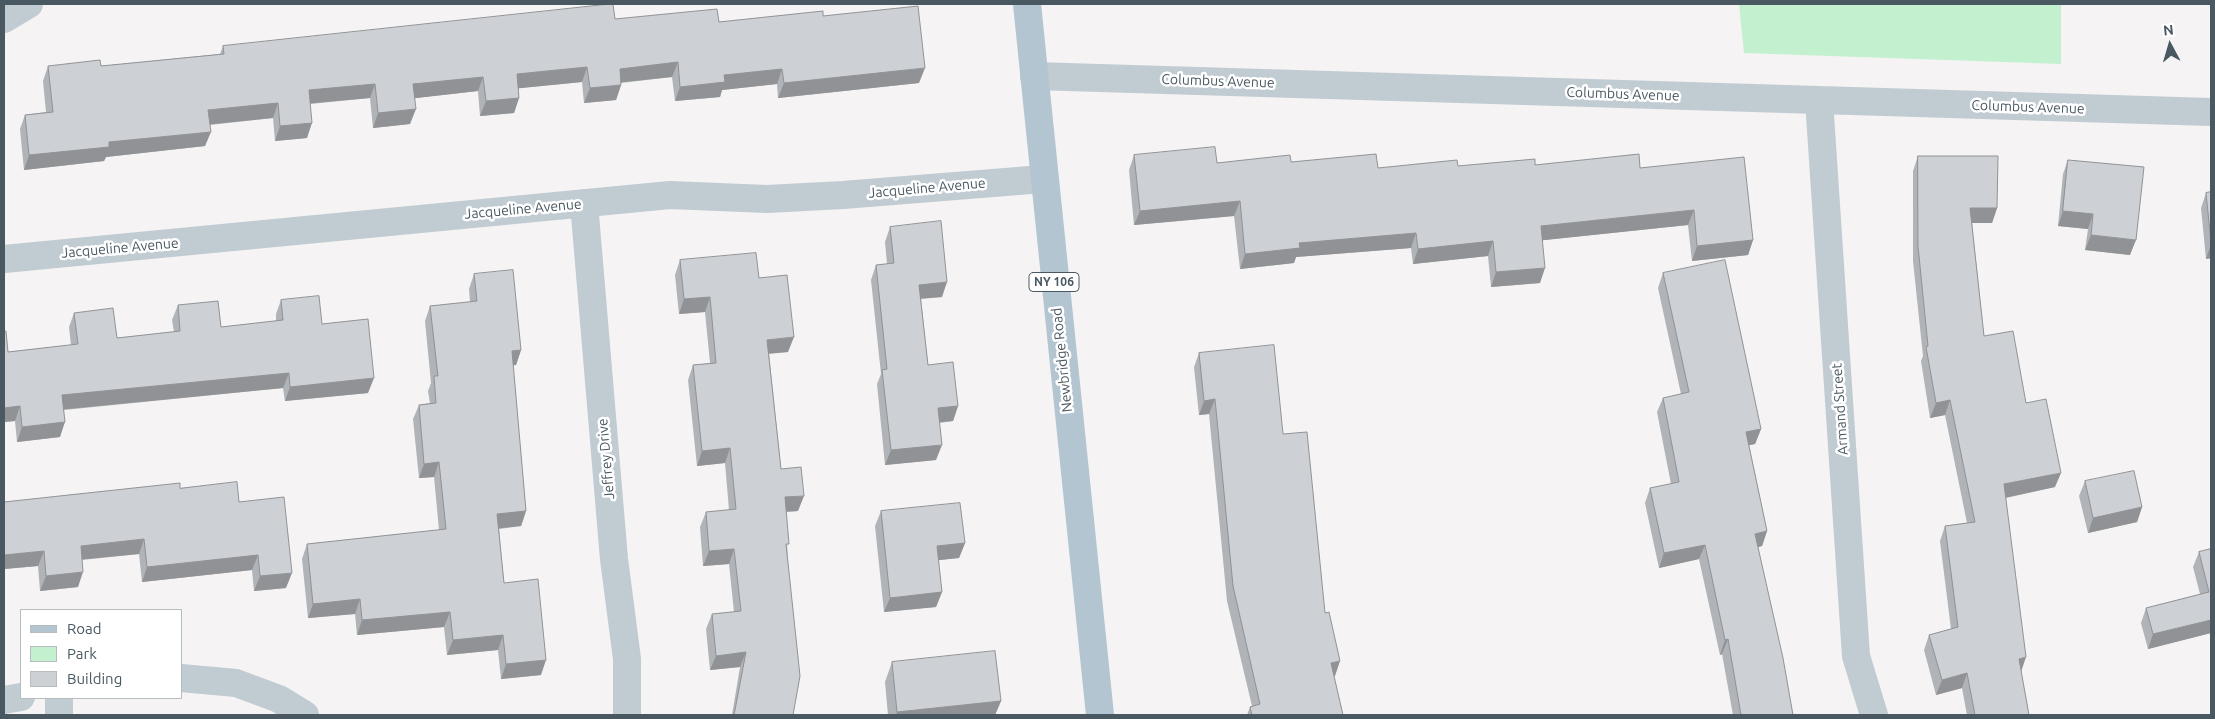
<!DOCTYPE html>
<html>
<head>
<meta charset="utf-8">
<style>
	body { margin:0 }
	#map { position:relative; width:2215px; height:719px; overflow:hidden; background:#f5f3f3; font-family:Ubuntu,sans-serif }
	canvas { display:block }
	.frame { position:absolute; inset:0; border:5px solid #4a5861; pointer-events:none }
	.legend { position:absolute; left:20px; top:609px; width:162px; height:90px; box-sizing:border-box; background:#fff; border:1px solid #b7bcc0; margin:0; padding:6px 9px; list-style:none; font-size:15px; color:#4a5861 }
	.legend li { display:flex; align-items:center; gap:10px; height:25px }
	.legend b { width:25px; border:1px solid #b7bcc0 }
	.north { position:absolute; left:2145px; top:20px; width:50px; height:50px; -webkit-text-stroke:4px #fff; paint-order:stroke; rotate:354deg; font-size:14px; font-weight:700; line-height:20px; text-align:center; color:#4a5861 }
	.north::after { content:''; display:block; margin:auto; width:18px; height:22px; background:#4a5861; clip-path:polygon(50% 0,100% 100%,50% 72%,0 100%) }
</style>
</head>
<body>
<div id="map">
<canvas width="2215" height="719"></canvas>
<div class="frame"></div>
<ul class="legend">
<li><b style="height:6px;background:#b3c5d1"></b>Road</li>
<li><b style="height:14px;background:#c3f1d0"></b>Park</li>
<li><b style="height:14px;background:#cdd0d5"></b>Building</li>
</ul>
<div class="north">N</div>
</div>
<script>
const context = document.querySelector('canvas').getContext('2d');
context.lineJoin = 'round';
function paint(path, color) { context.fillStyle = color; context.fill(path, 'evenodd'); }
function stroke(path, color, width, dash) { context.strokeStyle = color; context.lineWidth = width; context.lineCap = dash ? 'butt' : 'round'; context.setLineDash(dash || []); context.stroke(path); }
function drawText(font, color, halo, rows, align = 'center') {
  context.font = font + ' Ubuntu,sans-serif'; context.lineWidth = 5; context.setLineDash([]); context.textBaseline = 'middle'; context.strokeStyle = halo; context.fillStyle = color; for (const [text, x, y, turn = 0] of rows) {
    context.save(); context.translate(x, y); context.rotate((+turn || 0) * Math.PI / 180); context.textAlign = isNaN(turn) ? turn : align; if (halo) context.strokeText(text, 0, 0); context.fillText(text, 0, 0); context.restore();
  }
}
const green = new Path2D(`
	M1739 4H2061V64L1744 53Z`);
const street = new Path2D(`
	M4 19 29 4
	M1034 76 2211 112
	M1819 100 1856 656 1874 715
	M584 203 614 559 627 659V715
	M4 259 670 195 767 199 843 195 1043 179
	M181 678 236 683 279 699 305 715
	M59 698V715
	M4 700 21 697`);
const primary = new Path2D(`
	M1027 4 1100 715`);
const wall = new Path2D(`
	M823 16 919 83 778 98 777 84 722 90 720 97 675 101 672 77 621 83V85L616 100 584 103 582 82 519 88V98L514 113 480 116 478 91 415 98 410 124 373 128 370 98 310 104 307 138 275 141 273 118 210 125 205 146 106 157 104 161 24 170 20 129 25 115 46 112 43 81 48 66H101L220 54 223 46 615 19 719 22Z
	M1134 155 1217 163 1291 162 1378 168 1535 165 1640 168 1753 240 1748 255 1692 261 1688 225 1543 240 1540 283 1491 287 1488 256 1413 264 1411 248 1296 257 1294 263 1240 269 1234 216 1134 225 1129 170Z
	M1918 156 1997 208 1992 223H1972L1984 336 2026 403 2055 487 2006 498 2021 671 2029 715H1967L1962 688 1936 695 1924 650 1929 635 1951 629 1940 541 1945 526 1967 523 1945 415 1930 418 1921 361 1923 356 1913 261V171Z
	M2068 160 2130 255 2085 250 2088 229 2058 226 2063 174Z
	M2211 192V258L2206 259 2201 208 2206 193Z
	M890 227 942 297 921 299 928 365 958 406 953 421 939 423 936 460 885 465 877 384 881 374 871 280 876 265 887 264 885 242Z
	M680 260 759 278 788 352 769 354 781 469 798 511 786 512 793 715H732L740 667 710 670 706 629 712 614 734 612 729 564 703 566 700 527 706 512 729 510 725 463 697 466 688 380 693 365 710 363 705 312 679 314 675 275Z
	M1663 273 1761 429 1755 444 1749 445 1767 531 1762 546 1758 547 1793 715H1733L1722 654 1720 655 1699 559 1659 568 1645 503 1650 488 1671 484 1657 412 1663 398 1681 394 1658 288Z
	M474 274 521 350 516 365H513L526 511 521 526 499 529 504 583 541 675 501 679 498 650 447 655 444 627 357 635 355 614 308 618 302 559 307 544 439 530 434 477 419 478 413 419 419 405 430 403 428 391 431 383 425 321 430 306 470 302 469 289Z
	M281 300 322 324 368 393 285 401 283 388 64 410 60 437 17 442 15 421 4 422V331L8 352 71 345 69 327 74 313 117 338 174 332 172 320 178 305 221 327 276 321V314Z
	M1199 353 1283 434 1325 613 1335 676H1334L1343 715H1247L1250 707 1252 706 1227 601 1209 414 1199 415 1194 367Z
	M2085 481 2142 507 2137 522 2088 533 2079 496Z
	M180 488 239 502 286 588 254 591 252 570 142 582 139 554 82 560 78 587 40 591 38 566 4 569Z
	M881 511 965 543 959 558 938 560 942 592 936 607 884 612 875 526Z
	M2211 549V633L2148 649 2141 623 2146 608 2200 594 2193 567 2199 552Z
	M892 662 1001 701 995 715H888L885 682Z`);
const shadedWall = new Path2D(`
	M2115 4H2139V5Z
	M678 62 672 77 614 83 620 69Z
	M587 67 582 82 512 89 517 74Z
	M925 68 919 83 778 98 784 83Z
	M782 69 777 84 722 90 720 97 675 101 680 87 724 75Z
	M483 77 478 91 408 99 413 84Z
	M375 84 370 98 303 104 309 90Z
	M621 85 616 100 584 103 590 88Z
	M519 98 514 113 480 116 486 101Z
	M278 103 273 118 203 125 208 110Z
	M416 109 410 124 373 128 378 113Z
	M312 123 307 138 275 141 280 126Z
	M211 132 205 146 106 157 104 161 24 170 29 155 109 142Z
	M1240 201 1234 216 1134 225 1140 211Z
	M1970 208H1997L1992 223H1965Z
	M1694 210 1688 225 1536 241 1541 226Z
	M2063 211 2093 214 2088 229 2058 226Z
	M1416 233 1411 248 1296 257 1294 263 1240 269 1245 254 1299 243Z
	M2091 235 2136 240 2130 255 2085 250Z
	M1753 240 1748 255 1692 261 1697 246Z
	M1493 241 1488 256 1413 264 1418 249Z
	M2211 244V258L2206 259Z
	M1545 268 1540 283 1491 287 1496 272Z
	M947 282 942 297 914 299 919 285Z
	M710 297 705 312 679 314 684 299Z
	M794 337 788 352 762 354 767 340Z
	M521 350 516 365 507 366 512 351Z
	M289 373 283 388 57 410 62 395Z
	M374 378 368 393 285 401 290 387Z
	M1215 399 1209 414 1199 415 1204 401Z
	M1950 400 1945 415 1930 418 1936 403Z
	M20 406 15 421 4 422V408Z
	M958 406 953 421 932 423 938 408Z
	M65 422 60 437 17 442 22 427Z
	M1761 429 1755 444 1740 447 1746 432Z
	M942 445 936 460 885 465 891 450Z
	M730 448 725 463 697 466 702 451Z
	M439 462 434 477 419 478 424 464Z
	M2061 473 2055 487 1999 499 2004 484Z
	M804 496 798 511 779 512 785 497Z
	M2142 507 2137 522 2088 533 2093 518Z
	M526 511 521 526 492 529 497 514Z
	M1767 531 1762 546 1749 549 1755 534Z
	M144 539 139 554 76 560 81 546Z
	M965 543 959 558 931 561 937 546Z
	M1705 545 1699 559 1659 568 1664 553Z
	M734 549 729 564 703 566 709 551Z
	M44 551 38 566 4 569V555Z
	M258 555 252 570 142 582 147 567Z
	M83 572 78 587 40 591 46 576Z
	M292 573 286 588 254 591 260 576Z
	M942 592 936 607 884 612 890 598Z
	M360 599 355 614 308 618 313 604Z
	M450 612 444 627 357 635 362 620Z
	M2211 620V633L2148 649 2153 634Z
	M503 635 498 650 447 655 453 640Z
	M1728 639 1722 654 1720 655 1725 640Z
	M746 652 740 667 710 670 716 656Z
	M2026 657 2021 672 2019 659Z
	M546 660 541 675 501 679 506 664Z
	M1340 661 1335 676 1325 678 1331 663Z
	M1967 673 1962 688 1936 695 1942 680Z
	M1001 701 995 715H896L897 712Z`);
const building = new Path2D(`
	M613 4 615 19 717 9 719 22 823 11V16L918 6 925 68 784 83 782 69 724 75 725 82 680 87 678 62 620 69 621 85 590 88 587 67 517 74 519 98 486 101 483 77 413 84 416 109 378 113 375 84 309 90 312 123 280 126 278 103 208 110 211 132 109 142V147L29 155 25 115 53 112 48 66 100 60 101 66 224 54 223 46Z
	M1215 147 1217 163 1290 155 1291 162 1376 154 1378 168 1457 160 1458 166 1535 159V165L1639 154 1640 168 1744 157 1753 240 1697 246 1694 210 1541 226 1545 268 1496 272 1493 241 1418 249 1416 233 1299 243 1300 248 1245 254 1240 201 1140 211 1134 155Z
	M1918 156H1998L1997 208H1970L1984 336 2013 331 2026 403 2046 399 2061 473 2004 484 2026 657 2019 659 2029 715H1975L1967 673 1942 680 1929 635 1958 627 1945 526 1975 522 1950 400 1936 403 1926 347 1928 346 1918 246Z
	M2068 160 2144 167 2136 240 2091 235 2093 214 2063 211Z
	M2211 192V242L2206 193Z
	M941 221 947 282 919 285 928 365 953 362 958 406 938 408 942 445 891 450 882 370 887 369 876 265 894 263 890 227Z
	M756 253 759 278 787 275 794 337 767 340 781 469 801 467 804 496 785 497 789 544H786L800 676 793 715H734L746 652 716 656 712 614 741 611 734 549 709 551 706 512 736 509 730 448 702 451 693 365 716 363 710 297 684 299 680 260Z
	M1725 260 1761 429 1746 432 1767 531 1755 534 1783 658 1793 715H1741L1728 639 1725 640 1705 545 1664 553 1650 488 1679 482 1663 398 1689 392 1663 273Z
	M513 270 521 350 512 351 526 511 497 514 504 583 538 579 546 660 506 664 503 635 453 640 450 612 362 620 360 599 313 604 307 544 446 529 439 462 424 464 419 405 436 403 434 376H438L430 306 477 301 474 274Z
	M319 296 322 324 368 319 374 378 290 387 289 373 62 395 65 422 22 427 20 406 4 408V331H6L8 352 78 344 74 313 113 308 117 338 180 331 178 305 218 301 221 327 283 320 281 300Z
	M1274 345 1283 434 1307 432 1325 613 1329 612 1340 661 1331 663 1343 715H1252L1250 707 1260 704 1233 586 1215 399 1204 401 1199 353Z
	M2134 471 2142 507 2093 518 2085 481Z
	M237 482 239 502 284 497 292 573 260 576 258 555 147 567 144 539 81 546 83 572 46 576 44 551 4 555V502L180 483V488Z
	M960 503 965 543 937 546 942 592 890 598 881 511Z
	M2211 549V620L2153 634 2146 608 2209 592 2199 552Z
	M995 651 1001 701 897 712 892 662Z`);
const shields = [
	[1054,282,50]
];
const shieldNames = [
	["NY 106",1054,282]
];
const streetNames = [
	["Columbus Avenue",1218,81,2],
	["Columbus Avenue",1623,94,2],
	["Columbus Avenue",2028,107,2],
	["Jacqueline Avenue",927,188,-5],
	["Jacqueline Avenue",523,209,-5],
	["Jacqueline Avenue",120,248,-5],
	["Newbridge Road",1062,360,-96],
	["Armand Street",1840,409,-94],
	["Jeffrey Drive",606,459,-95]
];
paint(green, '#c3f1d0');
stroke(street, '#c1cbd2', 28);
stroke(primary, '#b3c5d1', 28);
paint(wall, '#b0b3b7');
paint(shadedWall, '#909295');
paint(building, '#cdd0d5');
stroke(building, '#909295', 1);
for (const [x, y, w] of shields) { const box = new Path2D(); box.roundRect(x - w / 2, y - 9.5, w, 19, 4); context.fillStyle = '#fff'; context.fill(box); stroke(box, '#4a5861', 1); }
drawText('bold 12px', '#4a5861', null, shieldNames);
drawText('14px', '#4a5861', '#fff', streetNames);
</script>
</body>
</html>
